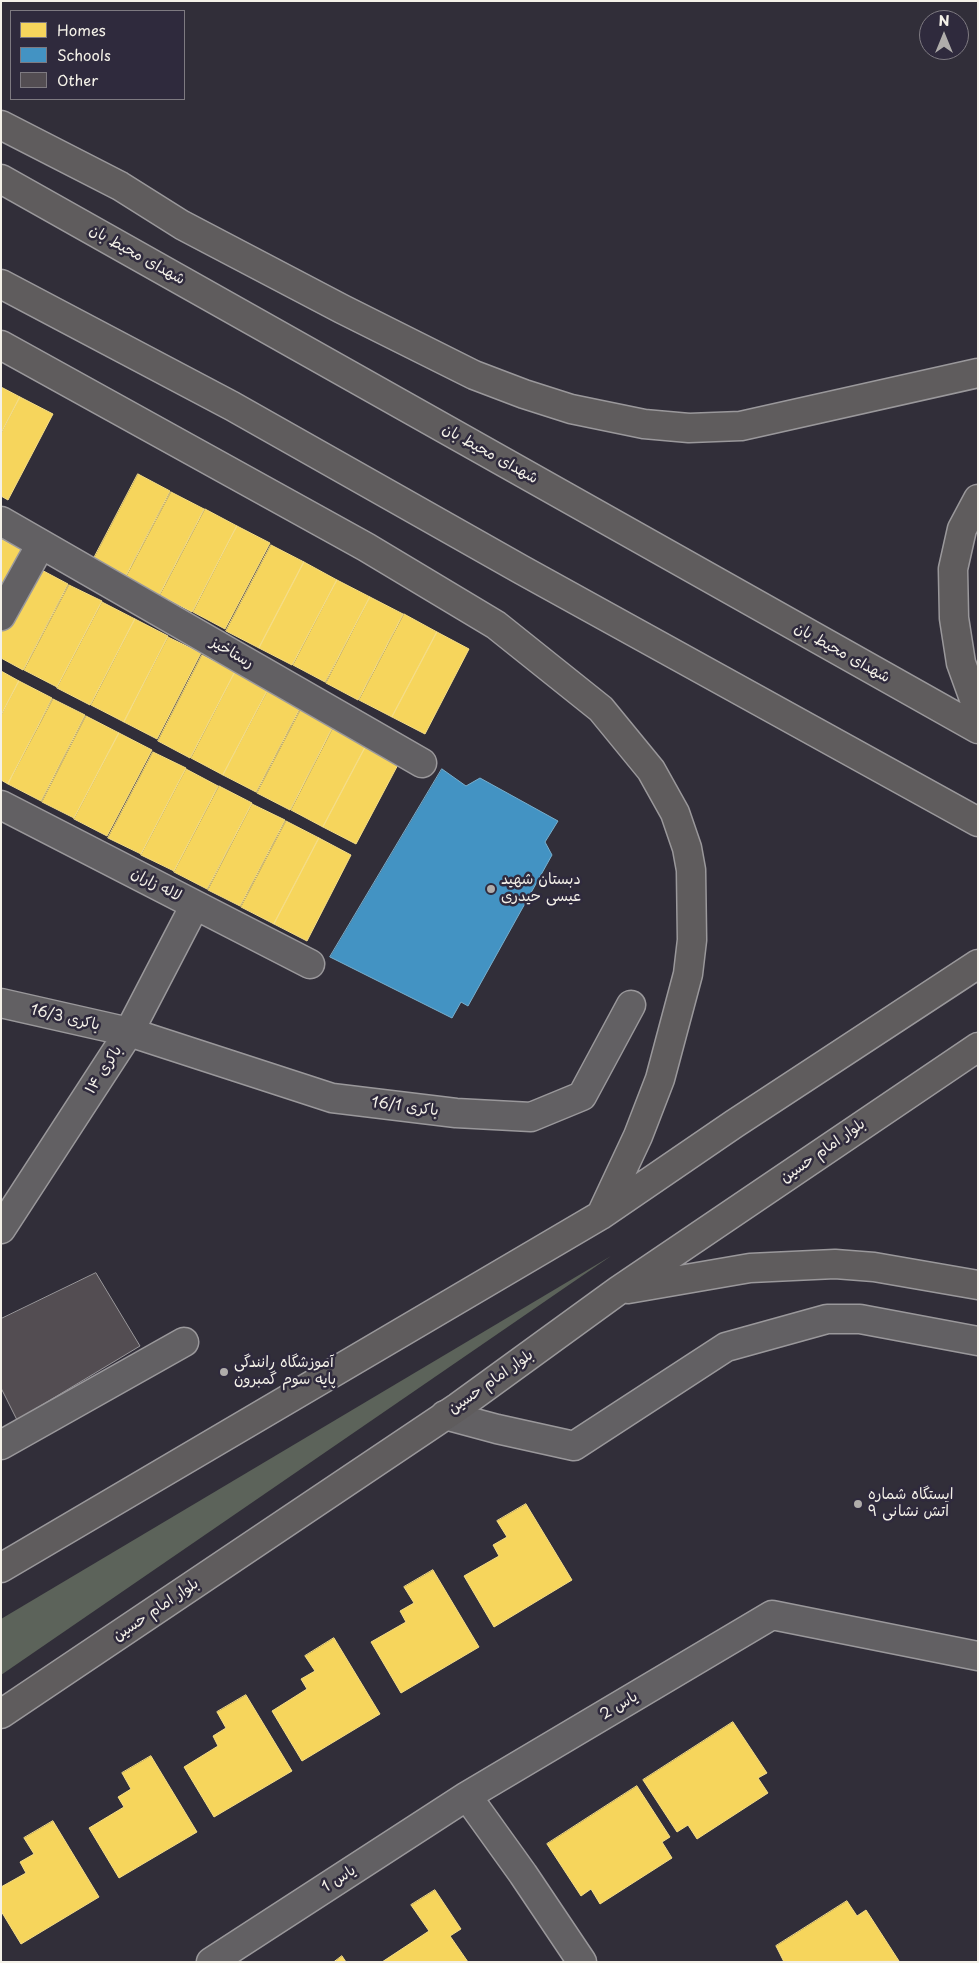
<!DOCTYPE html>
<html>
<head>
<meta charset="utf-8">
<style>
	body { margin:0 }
	#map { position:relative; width:979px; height:1963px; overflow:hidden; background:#312e39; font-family:"Playpen Sans",sans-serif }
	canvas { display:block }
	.frame { position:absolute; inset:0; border:2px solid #f4f1e8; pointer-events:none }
	.legend { position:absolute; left:10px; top:10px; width:175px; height:90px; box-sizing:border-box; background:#2f2a3d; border:1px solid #7e7a81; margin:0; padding:6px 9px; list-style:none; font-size:15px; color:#f4f1e8 }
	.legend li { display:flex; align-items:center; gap:10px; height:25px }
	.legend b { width:25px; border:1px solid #7e7a81 }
	.north { position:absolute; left:919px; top:10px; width:50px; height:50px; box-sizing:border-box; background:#2f2a3d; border:1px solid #7e7a81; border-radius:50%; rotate:0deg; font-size:14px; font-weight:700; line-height:20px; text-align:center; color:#f4f1e8 }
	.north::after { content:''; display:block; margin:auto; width:18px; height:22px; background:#b0adab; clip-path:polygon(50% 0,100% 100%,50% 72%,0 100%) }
</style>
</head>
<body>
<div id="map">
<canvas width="979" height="1963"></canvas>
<div class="frame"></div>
<ul class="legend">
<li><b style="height:14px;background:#f6d55c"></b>Homes</li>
<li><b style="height:14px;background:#4393c3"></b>Schools</li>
<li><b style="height:14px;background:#534d52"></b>Other</li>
</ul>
<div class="north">N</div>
</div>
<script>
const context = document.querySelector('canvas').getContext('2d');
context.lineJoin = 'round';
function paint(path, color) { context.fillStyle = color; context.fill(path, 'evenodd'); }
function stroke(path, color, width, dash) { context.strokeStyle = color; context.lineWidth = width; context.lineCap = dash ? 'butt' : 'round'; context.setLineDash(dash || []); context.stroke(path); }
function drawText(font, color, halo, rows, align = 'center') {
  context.font = font + ' "Playpen Sans","Playpen Sans Arabic",sans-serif'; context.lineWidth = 5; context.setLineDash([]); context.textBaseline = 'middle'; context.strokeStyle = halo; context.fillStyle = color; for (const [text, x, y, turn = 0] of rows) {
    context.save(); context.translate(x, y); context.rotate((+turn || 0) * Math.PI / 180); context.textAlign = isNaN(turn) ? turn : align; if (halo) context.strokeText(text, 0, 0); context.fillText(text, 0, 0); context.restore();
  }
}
const green = new Path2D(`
	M611 1256 1 1675V1619Z`);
const homes = new Path2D(`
	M1 387 20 397 1 433Z
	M20 397 53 414 8 500 1 496V434Z
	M138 474 170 491 125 577 93 560Z
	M171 492 204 509 159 595 126 577Z
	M205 509 237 526 192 612 160 595Z
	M237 526 270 543 225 629 193 612Z
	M1 539 23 550 1 591Z
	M271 545 304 562 259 648 226 631Z
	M304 562 337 580 292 665 259 648Z
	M36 567 68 584 23 670 1 658V633Z
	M337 580 370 597 325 682 293 665Z
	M69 585 102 601 57 687 24 670Z
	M370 597 403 614 358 700 326 683Z
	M102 602 135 619 90 705 57 688Z
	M404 614 437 632 392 717 359 700Z
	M135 619 168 636 124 722 91 705Z
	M437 632 469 649 425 734 392 717Z
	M168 637 201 653 157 739 124 722Z
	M202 655 235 672 190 758 158 741Z
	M1 671 19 681 1 715Z
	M235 672 268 689 223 775 191 758Z
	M19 681 52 698 8 784 1 780V716Z
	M268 690 301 706 256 792 223 775Z
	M53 699 85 715 41 801 8 784Z
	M302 707 334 724 290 810 257 793Z
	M86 716 119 733 74 818 42 802Z
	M335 724 368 742 323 827 291 810Z
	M119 733 152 750 107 836 74 819Z
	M368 742 401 759 356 844 323 827Z
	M153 752 186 768 141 854 108 838Z
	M186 769 218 786 174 871 141 855Z
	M219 786 252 803 207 889 174 872Z
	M252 804 285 820 240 906 208 890Z
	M286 821 319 838 274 924 241 907Z
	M319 838 351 855 307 941 274 924Z
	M526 1504 572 1580 494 1627 464 1576 499 1556 493 1545 507 1537 497 1521Z
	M433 1570 479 1647 401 1693 371 1642 406 1622 400 1611 414 1603 404 1587Z
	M334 1638 380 1714 302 1761 272 1711 307 1689 301 1679 315 1671 305 1656Z
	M246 1695 292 1771 214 1817 184 1767 218 1746 213 1736 226 1728 217 1712Z
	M733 1722 767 1773 758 1778 768 1793 697 1839 688 1825 677 1832 643 1780Z
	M151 1756 197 1832 119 1878 89 1828 124 1807 118 1797 131 1789 122 1773Z
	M637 1786 670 1837 662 1842 672 1858 600 1904 591 1889 581 1896 547 1844Z
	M53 1821 99 1897 21 1944 1 1911V1887L26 1873 20 1862 34 1854 24 1838Z
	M435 1890 461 1929 450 1936 468 1962H382L429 1931 411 1905Z
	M847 1901 857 1916 866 1910 899 1961 784 1962 776 1946Z
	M342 1956 346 1962H334Z`);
const schools = new Path2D(`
	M442 769 466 786 480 778 558 821 545 842 552 855 468 1006 461 1002 452 1018 330 957Z`);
const building = new Path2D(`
	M96 1273 140 1346 17 1420 1 1388V1319Z`);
const minor = new Path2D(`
	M1 521 422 763
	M1 616 41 544
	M1 805 310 964
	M1 1003 129 1032 332 1098 456 1113 531 1117 582 1096 631 1005
	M1 1229 129 1032 195 905
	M445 1415 497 1429 574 1446 726 1347 827 1319H860L978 1341
	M1 1445 184 1342
	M467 1796 523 1874 582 1962
	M211 1962 467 1796 772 1615 978 1656`);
const major = new Path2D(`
	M1 125 120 186 182 225 342 309 474 375 524 394 571 409 644 424 689 428 741 426 978 373
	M1 179 978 729
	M1 284 232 406 522 570 978 822
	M1 345 366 547 496 625 601 709 651 770 675 813 687 848 691 870 692 940 688 974 660 1079 638 1136 601 1215
	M978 499 962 529 953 569 954 618 961 663 978 710
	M628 1289 750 1268 835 1264 874 1267 978 1285
	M1 1568 601 1215 734 1124 978 964
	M1 1714 458 1407 619 1290 978 1047`);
const markers = [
	[491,889,5,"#b0adab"],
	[224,1372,5,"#b0adab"],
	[858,1504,5,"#b0adab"]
];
const streetNames = [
	["شهدای محیط بان",137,255,29],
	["شهدای محیط بان",490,454,29],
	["رستاخیز",232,653,30],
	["شهدای محیط بان",842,653,29],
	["لاله زاران",156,885,27],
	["باکری 16/3",65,1018,13],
	["باکری ۱۴",104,1070,-57],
	["باکری 16/1",405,1107,7],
	["بلوار امام حسین",823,1151,-35],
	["بلوار امام حسین",491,1382,-35],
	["بلوار امام حسین",156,1610,-34],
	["یاس 2",619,1706,-31],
	["یاس 1",339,1879,-33]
];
const poiNames = [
	["دبستان شهید",501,880],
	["عیسی حیدری",501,897],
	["آموزشگاه رانندگی",234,1363],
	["پایه سوم گمبرون",234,1380],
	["ایستگاه شماره",868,1495],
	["۹ اتش نشانی",868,1512]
];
paint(green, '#5c635a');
paint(homes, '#f6d55c');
stroke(homes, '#f5dd86', 1);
paint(schools, '#4393c3');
stroke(schools, '#78afce', 1);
paint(building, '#534d52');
stroke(building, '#9a989b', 1);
stroke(minor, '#9a989b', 31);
stroke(major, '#9a989b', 31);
stroke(minor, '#626063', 28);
stroke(major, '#5f5c5d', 28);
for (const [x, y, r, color] of markers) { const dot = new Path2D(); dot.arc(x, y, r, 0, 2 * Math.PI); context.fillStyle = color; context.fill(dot); stroke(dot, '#2f2a3d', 2); }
drawText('15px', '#f4f1e8', '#2f2a3d', streetNames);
drawText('15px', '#f4f1e8', '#2f2a3d', poiNames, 'left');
</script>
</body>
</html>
